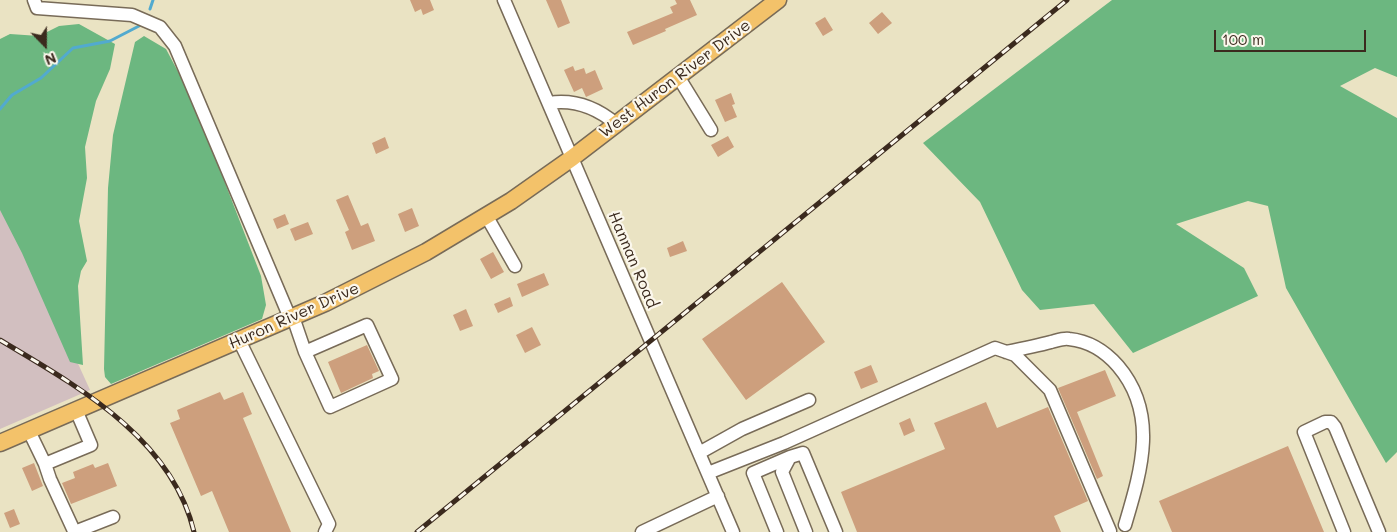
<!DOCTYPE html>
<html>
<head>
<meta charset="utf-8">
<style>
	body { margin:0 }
	#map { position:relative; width:1397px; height:532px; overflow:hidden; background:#eae3c3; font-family:Mali,sans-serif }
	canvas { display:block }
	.north { position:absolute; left:20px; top:20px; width:50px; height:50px; -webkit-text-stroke:4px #fbf7ec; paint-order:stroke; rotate:158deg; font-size:14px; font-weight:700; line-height:20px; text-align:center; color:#3b2a1e }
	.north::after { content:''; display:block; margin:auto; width:18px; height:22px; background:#3b2a1e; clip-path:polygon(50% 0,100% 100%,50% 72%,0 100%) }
	.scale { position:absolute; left:1214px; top:30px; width:152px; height:22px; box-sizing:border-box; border:2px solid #3b2a1e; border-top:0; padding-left:6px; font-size:15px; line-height:18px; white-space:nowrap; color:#3b2a1e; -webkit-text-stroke:4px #fbf7ec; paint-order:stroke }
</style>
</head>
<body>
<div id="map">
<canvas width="1397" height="532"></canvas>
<div class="north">N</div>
<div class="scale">100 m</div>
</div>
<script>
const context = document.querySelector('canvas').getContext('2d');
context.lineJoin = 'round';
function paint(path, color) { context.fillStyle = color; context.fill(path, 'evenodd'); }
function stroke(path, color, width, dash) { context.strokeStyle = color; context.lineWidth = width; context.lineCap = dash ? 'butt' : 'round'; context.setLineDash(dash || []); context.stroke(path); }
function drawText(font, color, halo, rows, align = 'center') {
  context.font = font + ' Mali,sans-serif'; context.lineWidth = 4.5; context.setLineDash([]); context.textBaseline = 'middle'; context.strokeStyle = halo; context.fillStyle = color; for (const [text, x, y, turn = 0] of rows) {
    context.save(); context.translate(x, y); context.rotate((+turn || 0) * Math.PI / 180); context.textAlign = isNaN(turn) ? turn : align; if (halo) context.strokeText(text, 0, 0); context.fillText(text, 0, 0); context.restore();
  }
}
const industrial = new Path2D(`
	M0 192 90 390 0 429Z`);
const forest = new Path2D(`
	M1112 0H1397V77L1375 68 1340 86 1397 118V452L1386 463 1286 288 1268 206 1248 201 1176 224 1244 268 1258 296 1133 353 1094 304 1040 310 1022 290 980 202 923 143Z
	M79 24 115 44 110 69 96 101 85 147 87 178 79 221 87 261 81 271 78 286 83 365 70 362 22 253 0 210V39L10 34 39 36 59 26Z
	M144 36 166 49 193 100 261 276 266 305 262 319 111 384 105 377 104 369 108 188 113 135 135 42Z`);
const stream = new Path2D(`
	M150 9 153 0
	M0 109 12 95 41 78 73 48 110 41 139 26`);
const building = new Path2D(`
	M410 0H430L434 10 423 15 421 9 415 12Z
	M546 0H561L570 23 558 28Z
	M675 0H690L697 15 665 29 666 31 633 45 627 32 673 13 670 7 677 4Z
	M882 12 892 23 878 34 869 23Z
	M825 17 833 30 823 36 815 23Z
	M573 66 575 71 584 68 586 74 595 70 603 89 586 97 582 88 574 92 564 70Z
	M731 93 735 104 732 105 737 117 725 122 715 100Z
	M728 136 734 147 718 157 711 145Z
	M385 137 389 148 376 154 372 143Z
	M348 195 361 226 368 223 375 241 352 250 345 232 349 230 336 200Z
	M412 208 419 226 405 232 398 214Z
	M285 214 289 224 277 229 273 219Z
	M308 222 313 234 295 241 290 229Z
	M683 241 687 251 670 257 667 248Z
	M493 252 504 272 491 279 480 259Z
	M544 273 549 285 522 297 517 284Z
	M782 282 825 342 746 400 702 339Z
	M510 297 513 306 498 313 494 304Z
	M466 309 473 326 460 331 453 315Z
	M532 327 541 345 525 353 516 335Z
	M367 345 379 371 372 374 373 378 341 393 328 362Z
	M871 365 878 382 861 389 854 372Z
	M1105 370 1116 396 1077 412 1103 476 1097 479 1058 388Z
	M220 392 224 400 243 392 252 414 243 418 291 532H229L212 491 201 496 170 423 180 419 177 410Z
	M986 402 997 428 1048 407 1088 501 1054 516 1061 532H857L841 492 945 449 934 423Z
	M910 418 915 431 904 436 899 423Z
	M1288 446 1324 532H1172L1159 501Z
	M34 463 43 486 32 491 22 468Z
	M108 463 117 486 71 504 62 483 75 478 73 472 93 464 95 468Z
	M14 509 20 524 10 528 4 513Z`);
const minor = new Path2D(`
	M34 0 37 8 132 15 160 27 175 46 290 318
	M504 0 733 532
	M679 78 711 130
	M549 103C575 99 597 108 616 124
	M487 217 515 266
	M293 317 305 352 330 407 392 379 367 325 305 352
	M239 340 329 524 325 532
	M1006 352C1021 349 1036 346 1051 342 1056 341 1063 338 1069 339 1089 341 1105 351 1118 366 1159 414 1141 471 1125 525
	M29 431 45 464 91 445 76 410
	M699 453 742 429 809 400
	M790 457 782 472 806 532
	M45 464 50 479 74 531H77L113 517
	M708 473 784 443 995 348 1015 355 1050 390 1110 531
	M642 532 718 496
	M777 532 753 473 790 457 803 453 836 532
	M1344 532 1304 432 1325 422H1331L1335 427 1379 532`);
const major = new Path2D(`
	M0 443 325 303 426 252 511 201 572 158 778 0`);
const rail = new Path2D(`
	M0 340C77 386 172 438 194 532
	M417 532 1067 0`);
const streetNames = [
	["West Huron River Drive",675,79,-37],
	["Hannan Road",633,260,67],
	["Huron River Drive",294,316,-24]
];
paint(industrial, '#d2bfc0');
paint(forest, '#6cb780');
stroke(stream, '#52aacf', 3);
paint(building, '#cd9f7d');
stroke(minor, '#786b58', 15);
stroke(major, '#786b58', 19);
stroke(minor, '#fff', 12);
stroke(major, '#f3c26a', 16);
stroke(rail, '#3b2a1e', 5);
stroke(rail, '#fbf7ec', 3, [9]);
drawText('16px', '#3b2a1e', '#fbf7ec', streetNames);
</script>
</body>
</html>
